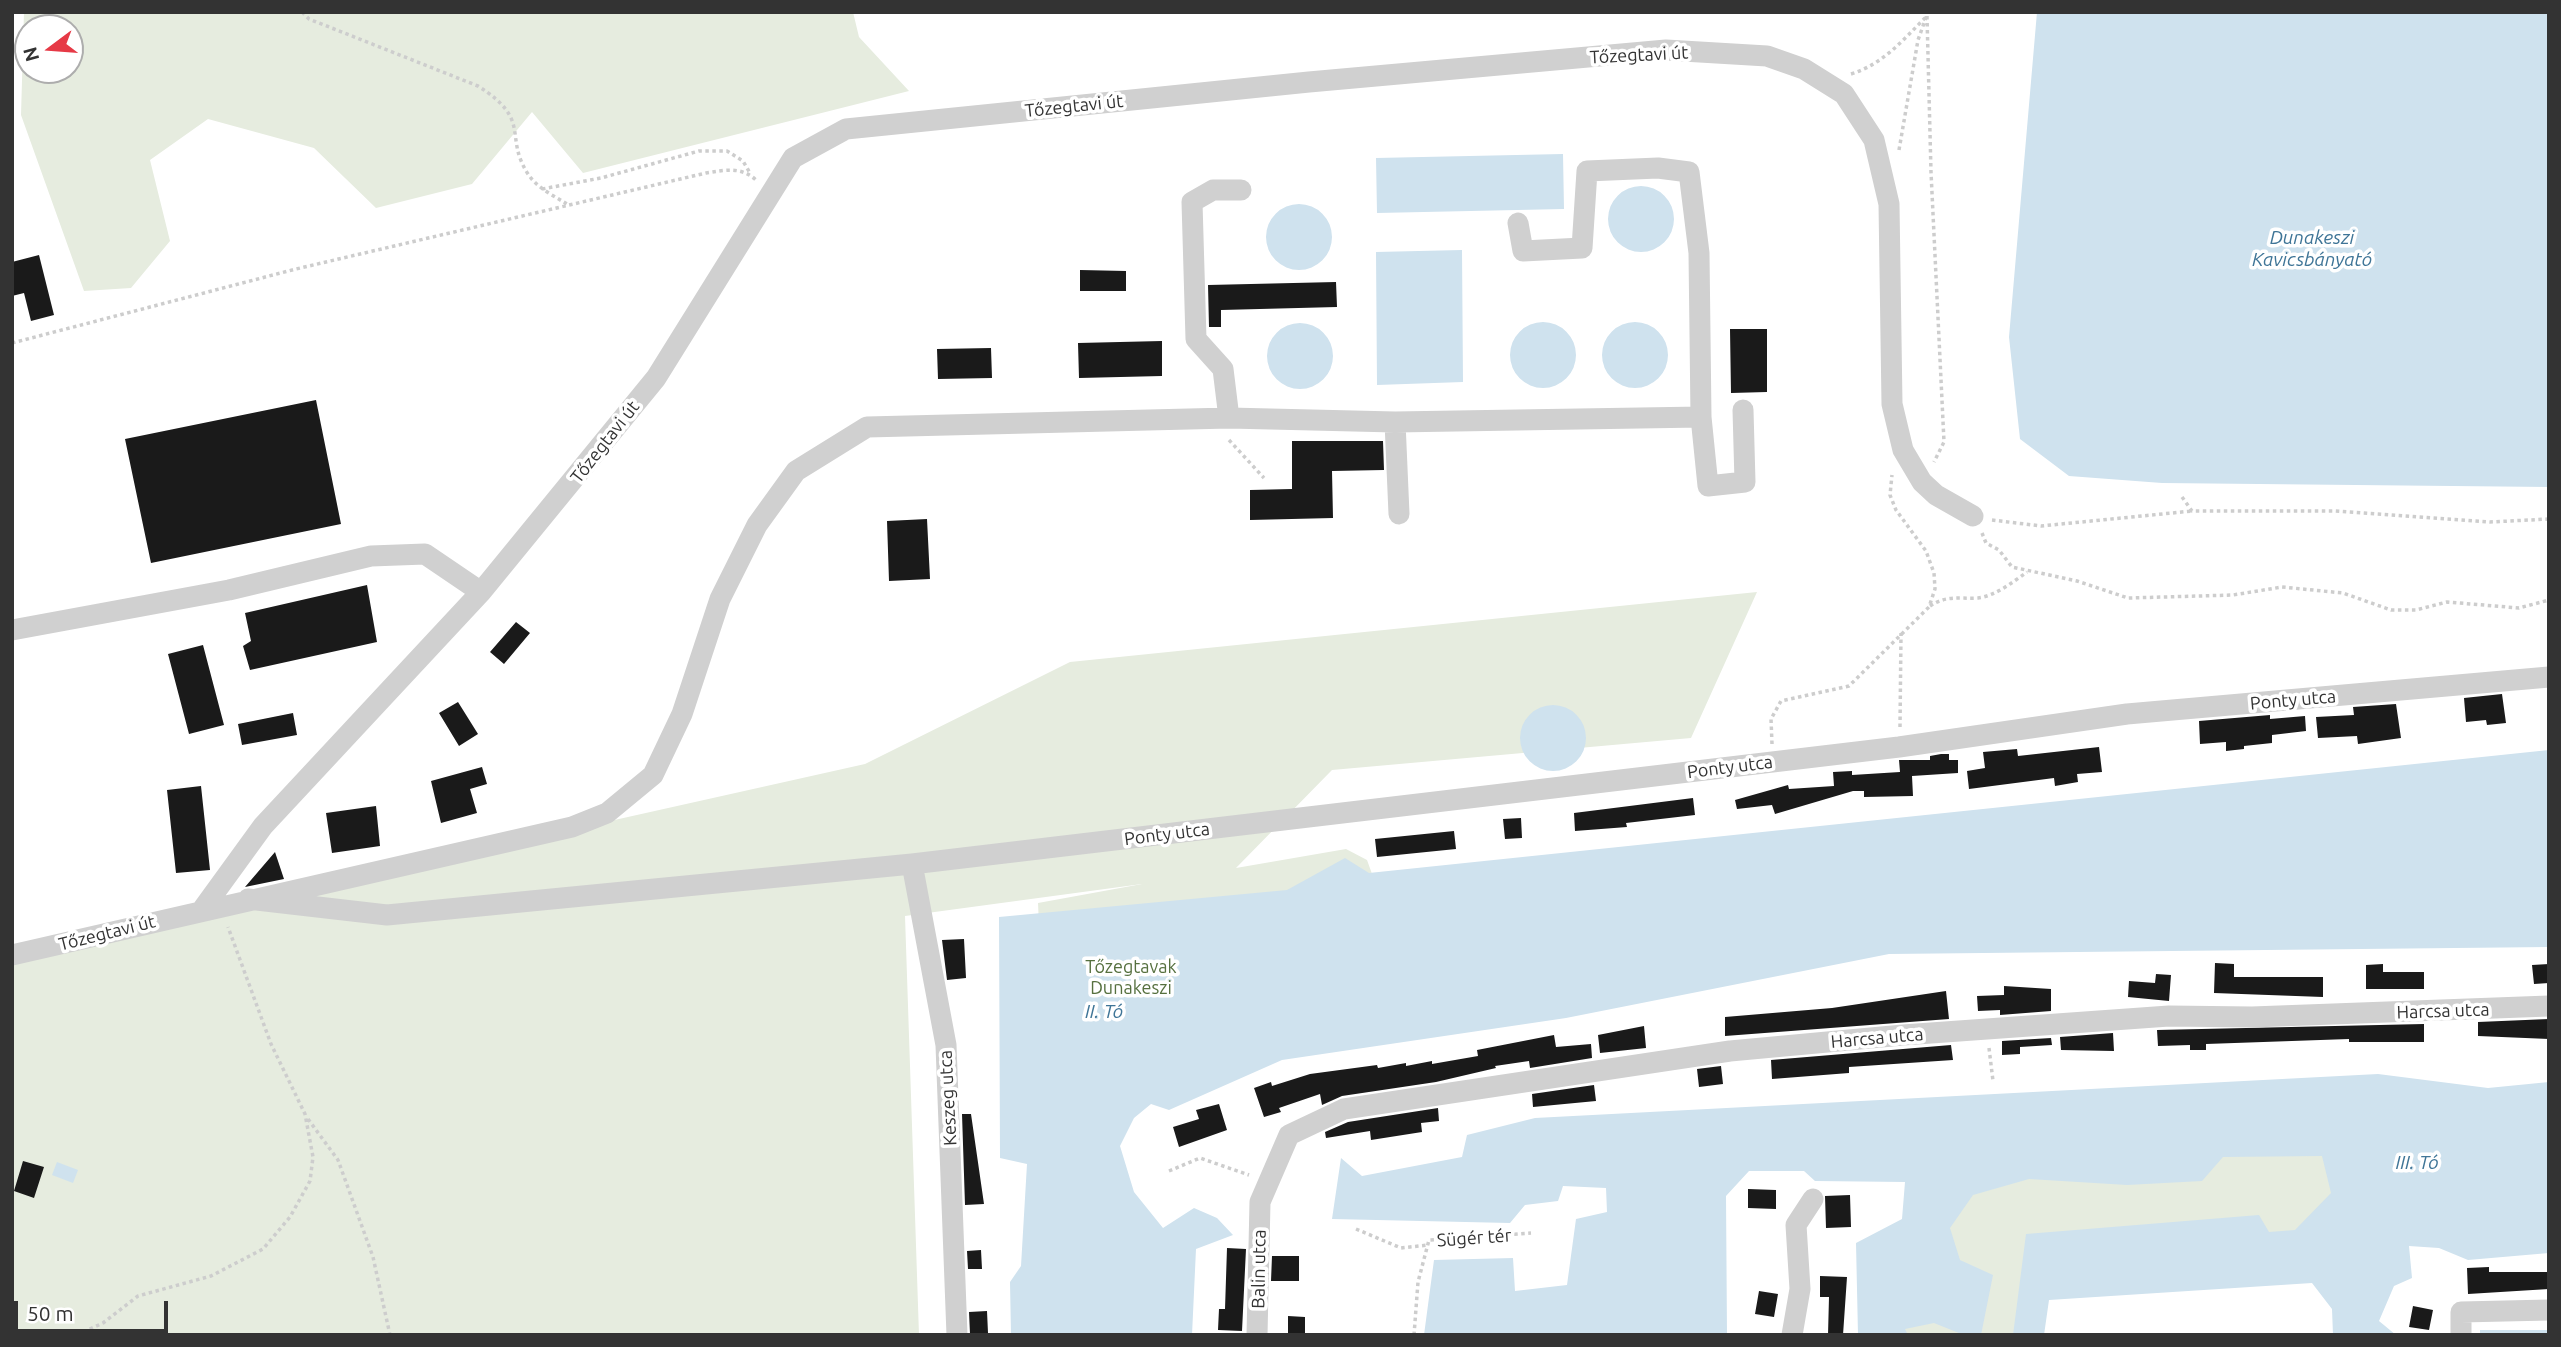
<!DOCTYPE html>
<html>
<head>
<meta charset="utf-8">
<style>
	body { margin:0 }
	#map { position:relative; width:2561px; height:1347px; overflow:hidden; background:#fff; font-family:Ubuntu,sans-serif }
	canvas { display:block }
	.frame { position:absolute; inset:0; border:14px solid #333; pointer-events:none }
	.north { position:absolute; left:14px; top:14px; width:70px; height:70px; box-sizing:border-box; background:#fff; border:2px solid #adadad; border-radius:50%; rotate:254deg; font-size:19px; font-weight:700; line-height:28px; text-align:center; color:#333 }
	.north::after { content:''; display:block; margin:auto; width:24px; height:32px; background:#e63946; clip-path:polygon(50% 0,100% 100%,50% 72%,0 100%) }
	.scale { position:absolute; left:14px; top:1301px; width:154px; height:32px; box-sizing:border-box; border:4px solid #333; border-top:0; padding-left:9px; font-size:21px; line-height:24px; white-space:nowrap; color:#333; -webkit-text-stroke:5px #fff; paint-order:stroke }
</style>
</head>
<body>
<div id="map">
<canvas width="2561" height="1347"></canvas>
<div class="frame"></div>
<div class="north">N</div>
<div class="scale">50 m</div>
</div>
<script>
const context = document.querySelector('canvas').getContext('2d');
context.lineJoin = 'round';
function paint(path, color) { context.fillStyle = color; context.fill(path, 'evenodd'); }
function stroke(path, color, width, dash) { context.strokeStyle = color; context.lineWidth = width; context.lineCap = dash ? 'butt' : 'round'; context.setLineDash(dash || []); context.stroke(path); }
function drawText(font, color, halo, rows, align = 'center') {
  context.font = font + ' Ubuntu,sans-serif'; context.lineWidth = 7; context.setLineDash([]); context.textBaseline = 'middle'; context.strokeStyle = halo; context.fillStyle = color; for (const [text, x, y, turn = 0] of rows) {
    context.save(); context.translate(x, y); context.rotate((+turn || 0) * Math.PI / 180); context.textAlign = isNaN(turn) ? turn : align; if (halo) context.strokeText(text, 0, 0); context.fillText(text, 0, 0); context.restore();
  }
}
const green = new Path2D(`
	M24 12H853L859 37 909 91 583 173 532 112 472 184 376 208 314 148 208 119 150 160 170 241 131 288 84 291 21 115ZM70 28V70H28V28Z
	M1757 592 1691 738 1332 770 1236 868 1346 849 1367 860 1398 946 1048 1122 1038 903 1142 884 905 916 919 1335H12V964L525 840 865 764 1070 662Z
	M2343 1136 2321 1241 2044 1253 2031 1335H1888L1949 1148Z`);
const water = new Path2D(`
	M2037 12H2549V487L2162 483 2069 476 2020 439 2009 337Z
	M1563 154 1564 209 1377 213 1376 158Z
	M1608 219a33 33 0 1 1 66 0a33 33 0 1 1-66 0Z
	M1266 237a33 33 0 1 1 66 0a33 33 0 1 1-66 0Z
	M1462 250 1463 382 1377 385 1376 252Z
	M1510 355a33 33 0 1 1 66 0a33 33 0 1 1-66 0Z
	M1602 355a33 33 0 1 1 66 0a33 33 0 1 1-66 0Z
	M1267 356a33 33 0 1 1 66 0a33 33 0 1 1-66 0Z
	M1520 738a33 33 0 1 1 66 0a33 33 0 1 1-66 0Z
	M2549 750V947L1889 954 1566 1018 1282 1060 1169 1110 1151 1104 1134 1118 1120 1146 1134 1192 1163 1228 1194 1208 1217 1218 1233 1235 1196 1249 1192 1335H1011L1010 1282 1021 1266 1027 1164 1000 1158 999 917 1287 890 1345 858 1369 873Z
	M2378 1074 2488 1088 2549 1082V1253L2468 1260 2439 1248 2409 1246 2412 1278 2394 1286 2379 1321 2396 1335H2333L2332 1309 2312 1283 2049 1300 2044 1335H2013L2026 1234 2259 1215 2269 1232 2295 1230 2331 1193 2322 1156 2223 1157 2202 1181 2127 1185 2029 1179 1973 1195 1950 1228 1960 1260 1993 1275 1981 1335H1964L1934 1323 1905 1329 1908 1335H1858L1856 1243 1902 1219 1905 1182 1815 1181 1804 1171H1749L1726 1196 1727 1335H1424L1434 1260 1513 1258 1515 1291 1567 1285 1576 1219 1607 1212 1606 1188 1563 1186 1558 1201 1525 1205 1510 1223 1332 1219 1341 1158 1362 1176 1462 1157 1467 1135 1535 1118Z
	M57 1162 78 1170 73 1183 52 1175Z
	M2480 1330H2549V1335H2480Z`);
const building = new Path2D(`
	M39 255 54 315 31 321 24 293 12 296V262Z
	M1080 270 1126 271V291H1080Z
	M1336 282 1337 307 1221 310V327H1209L1208 285Z
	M1730 329H1767V392L1731 393Z
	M1162 341V376L1079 378 1078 343Z
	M991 348 992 378 938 379 937 349Z
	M316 400 341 524 151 563 125 439Z
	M1292 441H1383L1384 470 1332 471 1333 518 1250 520V490L1292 489Z
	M927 519 930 579 889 581 887 521Z
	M367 585 377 642 250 670 243 646 251 641 245 613Z
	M516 622 530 633 504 664 490 652Z
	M203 645 224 725 189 734 168 654Z
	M2502 694 2506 723 2487 725 2486 720 2466 722 2464 698Z
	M458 702 478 734 459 746 439 713Z
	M2396 704 2401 738 2358 744 2357 736 2318 738 2316 717 2354 715 2353 707Z
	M293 713 297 735 242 745 238 724Z
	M2270 715V719L2305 716 2306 731 2272 735V743L2244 746V749L2226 751V742L2200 744 2199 721Z
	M2099 747 2102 772 2077 774 2078 782 2055 786 2054 778 1969 789 1967 771 1985 768 1983 752 2017 749 2018 756Z
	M1941 754H1949V760H1958V773L1912 776 1913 796 1864 797V791H1853L1775 814 1772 805 1737 809 1735 800 1788 785 1789 789 1834 786 1833 772 1852 771V775L1900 772 1899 760H1930V756Z
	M482 767 487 784 470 789 477 813 441 823 431 781Z
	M201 786 210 870 176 873 167 790Z
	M1693 798 1695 815 1626 823 1627 827 1575 831 1574 813Z
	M376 806 380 846 332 853 326 813Z
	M1521 818 1522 838 1505 839 1503 819Z
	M1454 831 1456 849 1377 857 1375 839Z
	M275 852 284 879 245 887Z
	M964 939 966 978 947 980 942 940Z
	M2215 963 2234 964V977H2323V997L2214 993Z
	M2383 964V972H2424V989H2366V965Z
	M2549 964V983L2534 984 2532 965Z
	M2156 974 2171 975 2169 1001 2128 997 2129 981 2155 983Z
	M2004 986 2051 989V1011L2000 1015V1010L1978 1011 1977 996 2004 995Z
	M1946 991 1949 1019 1725 1036V1017L1832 1008Z
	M2549 1019V1039L2478 1036V1022Z
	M2424 1024V1042H2349V1039L2206 1044V1050H2190V1045L2158 1046 2157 1030Z
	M1644 1026 1646 1048 1600 1053 1598 1035Z
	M2113 1033 2114 1051 2061 1050 2060 1037Z
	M1554 1035 1556 1047 1591 1044 1592 1058 1530 1068 1529 1061 1495 1066 1496 1068 1436 1082 1342 1096 1322 1105 1320 1094 1279 1108 1281 1112 1264 1117 1254 1088 1271 1082 1272 1086 1310 1074 1377 1065 1378 1068 1406 1063V1066L1432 1061V1064L1478 1056 1477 1050Z
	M2051 1038 2052 1045 2020 1047V1054L2002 1055V1041Z
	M1951 1045 1953 1060 1849 1067V1073L1772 1079 1771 1060Z
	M1721 1066 1723 1084 1699 1087 1697 1069Z
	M1594 1085 1596 1101 1533 1107 1532 1094Z
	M1219 1104 1227 1130 1179 1147 1173 1127 1199 1119 1196 1110Z
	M1438 1108 1439 1121 1421 1123 1422 1132 1371 1140 1370 1131 1326 1138 1325 1132 1348 1122Z
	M962 1114H971L984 1204 965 1205Z
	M23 1161 44 1167 34 1198 14 1191Z
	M1748 1189 1776 1190V1209L1748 1208Z
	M1850 1195 1851 1227 1826 1228 1825 1196Z
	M1227 1248 1246 1249 1242 1331 1218 1330 1219 1309H1225Z
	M981 1250 982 1269H968L967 1251Z
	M1272 1256H1299V1281H1271Z
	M2489 1267V1272H2549V1289L2468 1294 2467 1268Z
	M1820 1276 1847 1277 1843 1335H1828L1829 1297H1820Z
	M1759 1291 1778 1294 1774 1317 1755 1314Z
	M2413 1306 2433 1310 2429 1330 2409 1327Z
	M987 1311 988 1333 970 1334 969 1312Z
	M1288 1316 1305 1317V1335H1288Z`);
const path = new Path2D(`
	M302 12 309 19 478 86C533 121 503 135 528 174 537 188 554 196 567 204
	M1927 16 1931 172 1944 442 1934 462
	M1851 74C1883 64 1902 41 1925 18
	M1899 150 1918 40 1928 12
	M542 189 601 178 699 151H727L743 161 750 173
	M12 343 296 269 706 173C725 170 742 166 757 181
	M1229 440 1264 478
	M2182 497 2192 511H2335L2490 522 2549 519
	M1992 520 2041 526 2192 511
	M1982 533 1986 543 1999 550 2012 567 2077 581 2128 598 2233 595 2282 587 2343 593 2391 610H2416L2447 602 2519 608 2549 600
	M1930 606C1946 595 1959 599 1978 598 1995 596 2013 582 2027 572
	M1900 727 1901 633
	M1772 744 1771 719 1781 701 1849 686 1929 607 1935 589 1934 573 1926 551 1896 510 1890 495 1892 475
	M1989 1048 1993 1081
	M308 1119 338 1160 373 1257 390 1335
	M1169 1171 1200 1158 1249 1175
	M1356 1229 1401 1248 1428 1245
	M77 1335 103 1323 138 1296 211 1276 263 1249 290 1217 310 1181 313 1157 305 1114 271 1044 228 927
	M1414 1335 1418 1282 1429 1240 1531 1233`);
const minor = new Path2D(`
	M1241 190H1213L1192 202 1196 339 1223 369 1229 418 1395 422
	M1518 223 1523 251 1582 248 1587 171 1658 168 1689 172 1699 253 1701 417 1708 486 1745 482 1743 410
	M1399 514 1395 422 1701 417
	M12 630 229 590 371 556 425 554 481 592
	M912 864 946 1045 957 1335
	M248 899 387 915 912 864 1899 747 2127 714 2549 677
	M202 910 263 826 481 592 656 378 793 158 846 129 1309 82 1666 50 1767 56 1804 69 1844 94 1874 140 1889 204 1892 404 1903 450 1922 482 1936 495 1973 516
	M12 955 572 827 607 813 653 775 682 714 720 599 757 525 796 471 867 427 1229 418
	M1257 1335 1260 1202 1289 1135 1344 1109 1730 1051 1903 1035 2169 1016 2252 1017 2549 1006
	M1792 1335 1800 1289 1796 1225 1813 1199
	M2461 1335V1312L2549 1310`);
const streetNames = [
	["Tőzegtavi út",1639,55,-3],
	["Tőzegtavi út",1074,106,-6],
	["Tőzegtavi út",605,442,-52],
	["Ponty utca",2293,700,-5],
	["Ponty utca",1730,767,-7],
	["Ponty utca",1167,834,-7],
	["Tőzegtavi út",107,933,-14],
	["Harcsa utca",2443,1011,-2],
	["Harcsa utca",1877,1038,-5],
	["Keszeg utca",948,1098,-93],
	["Sügér tér",1474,1238,-4],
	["Balin utca",1259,1269,-89]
];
const parkNames = [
	["Tőzegtavak",1131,967],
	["Dunakeszi",1131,988]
];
const waterNames = [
	["Dunakeszi",2312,238],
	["Kavicsbányató",2312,260],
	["II. Tó",1104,1012],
	["III. Tó",2417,1163]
];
paint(green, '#e6ecdf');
paint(water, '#cfe2ee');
paint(building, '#1a1a1a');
stroke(path, '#cdcdcd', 3.5, [3.5, 3.5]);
stroke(minor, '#d0d0d0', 21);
drawText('18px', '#333', '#fff', streetNames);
drawText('18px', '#56703f', '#fff', parkNames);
drawText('italic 19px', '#3f7597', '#fff', waterNames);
</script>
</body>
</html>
